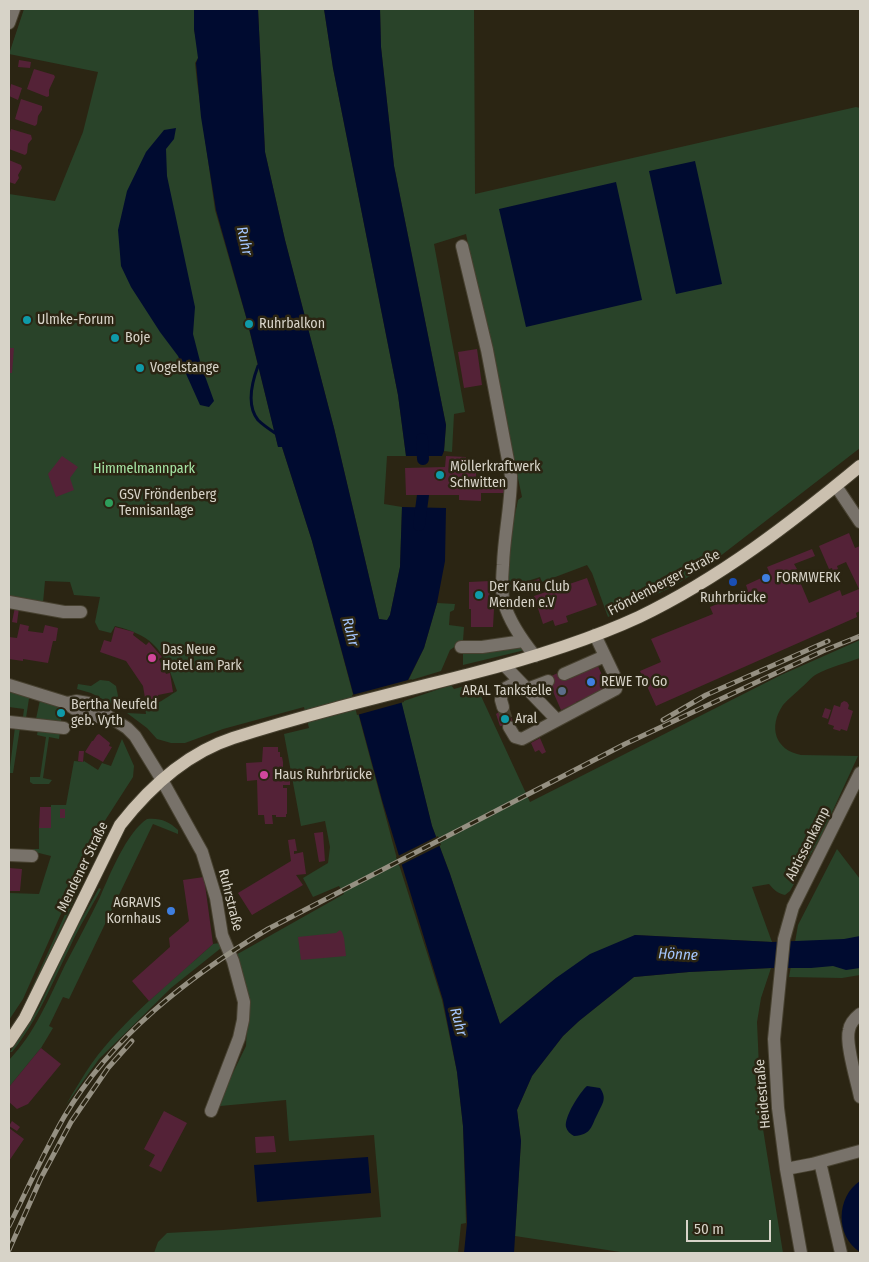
<!DOCTYPE html>
<html>
<head>
<meta charset="utf-8">
<style>
	body { margin:0 }
	#map { position:relative; width:869px; height:1262px; overflow:hidden; background:#2b2513; font-family:"Fira Sans Condensed",sans-serif }
	canvas { display:block }
	.frame { position:absolute; inset:0; border:10px solid #d7d3c8; pointer-events:none }
	.scale { position:absolute; left:686px; top:1220px; width:85px; height:22px; box-sizing:border-box; border:2px solid #d7d3c8; border-top:0; padding-left:6px; font-size:15px; line-height:18px; white-space:nowrap; color:#d7d3c8; -webkit-text-stroke:4px #2b2513; paint-order:stroke }
</style>
</head>
<body>
<div id="map">
<canvas width="869" height="1262"></canvas>
<div class="frame"></div>
<div class="scale">50 m</div>
</div>
<script>
const context = document.querySelector('canvas').getContext('2d');
context.lineJoin = 'round';
function paint(path, color) { context.fillStyle = color; context.fill(path, 'evenodd'); }
function stroke(path, color, width, dash) { context.strokeStyle = color; context.lineWidth = width; context.lineCap = dash ? 'butt' : 'round'; context.setLineDash(dash || []); context.stroke(path); }
function drawText(font, color, halo, rows, align = 'center') {
  context.font = font + ' "Fira Sans Condensed",sans-serif'; context.lineWidth = 5; context.setLineDash([]); context.textBaseline = 'middle'; context.strokeStyle = halo; context.fillStyle = color; for (const [text, x, y, turn = 0] of rows) {
    context.save(); context.translate(x, y); context.rotate((+turn || 0) * Math.PI / 180); context.textAlign = isNaN(turn) ? turn : align; if (halo) context.strokeText(text, 0, 0); context.fillText(text, 0, 0); context.restore();
  }
}
const green = new Path2D(`
	M24 9H194V29L198 50V58L195 63 197 82 215 210 246 317 278 446 282 447 312 541 396 855 442 1000 457 1072 463 1126 466 1223 461 1224 458 1253H154L158 1242 167 1233 223 1230 381 1217 374 1135 289 1141 286 1100 220 1106 229 1081 246 1046 248 1001 234 956 344 894 339 886 313 897 303 878 328 863 330 847 325 821 301 826 284 734 309 728 304 707 223 729 185 743H171L157 739 147 728 127 713 146 714 145 707C159 704 164 699 177 691 164 652 157 637 115 626L111 633 99 630 95 622 100 597 74 595 70 582 45 581 43 603 9 599V194L55 201 83 132 98 72 9 54Z
	M258 9H324L333 68 398 395 406 456H387L384 504 402 507 400 567 390 615 387 621 379 619 334 428 285 240 265 152Z
	M380 9H474L475 194 856 107 860 108V448L710 564 670 588 608 617 592 573 587 565 542 582 540 577 506 588 508 548 518 500 522 497 466 234 434 244 465 412 454 414 452 452 444 451 446 425 394 166 381 47Z
	M437 603 455 604 454 610 450 612 449 625 464 627 463 641 450 650 441 671 408 681 424 648Z
	M860 640V658C846 663 830 667 817 674 811 677 807 683 802 687 796 693 788 699 783 705 768 727 775 750 801 755L858 756 821 836 790 891 785 895C777 893 774 890 769 884L752 887 772 942 635 935 556 978 500 1024 450 874 432 826 401 702 451 685 454 689 475 683 530 802 781 675Z
	M522 645 525 650 463 665V650Z
	M100 680 109 681 116 686 118 696 114 705 91 693 77 689 78 684 91 686Z
	M9 685 30 692 26 718 23 717 24 709 9 707Z
	M41 695 62 701 61 722 36 719Z
	M15 727 20 728 13 773H9V767H10Z
	M38 730 60 732 59 739 49 737 43 778 52 780 49 784H33L30 782V777H40L46 737 37 735Z
	M122 739 134 766 133 777 97 833 23 999 9 1020V893L39 894 51 856 39 853 9 851V849H39V828H50L51 805H66L74 761 83 762 84 761 98 770 102 763 111 766Z
	M147 819C161 818 168 821 178 830V834L153 824 69 999 63 997 49 1026 53 1028 41 1048 9 1087V1060C35 1033 49 998 65 965 77 942 89 920 100 897 110 874 127 832 147 819Z
	M837 849 860 879V975L842 978 789 977 798 925Z
	M81 879 83 880 41 974 21 1012Z
	M99 888 101 889C91 908 79 927 70 947 52 983 38 1020 12 1052H10L39 1007 73 934Z
	M219 943 221 948 171 988 99 1059 66 1105C74 1091 83 1076 92 1063 124 1019 173 980 213 944Z
	M771 968 761 998 757 1022 759 1067 763 1129 783 1253H627L515 1236 521 1141 517 1110 532 1076 563 1036 579 1021 634 977 689 972Z`);
const water = new Path2D(`
	M194 9H258L265 152 285 240 334 428 379 619 387 620 390 615 400 567 402 507 446 508 445 561 437 603 424 648 400 696 432 826 450 874 500 1024 556 978 590 954 635 935 772 942 844 939 860 936V968L846 970 833 966 811 968H771L689 972 634 977 579 1021 563 1036 532 1076 517 1110 521 1141 514 1253H464L467 1223 463 1126 457 1072 443 1000 382 800 312 541 282 447H278L247 320 216 210 201 117 196 63 198 58 194 29Z
	M324 9H380L381 47 394 166 446 425 444 451 442 456H406L398 395 333 68Z
	M176 128 174 139 166 149 167 176 195 307 193 334 201 365 214 401 209 407 200 405 178 356 160 332 131 287 121 266 118 230 127 191 146 152 164 130Z
	M695 161 722 284 676 294 649 171Z
	M616 182 642 300 526 327 499 209Z
	M587 1086 600 1088C607 1098 603 1103 598 1113 591 1126 592 1135 574 1136 570 1134 567 1131 566 1127 564 1117 580 1092 587 1086Z
	M368 1157 371 1193 257 1202 254 1165Z
	M860 1181V1252C835 1236 836 1197 860 1181Z`);
const pier = new Path2D(`
	M412 679 403 697 404 702 357 715 352 695Z
	M438 836 441 845 399 866 396 857Z`);
const stream = new Path2D(`
	M258 366C252 382 246 405 258 420 263 425 269 429 275 433`);
const canal = new Path2D(`
	M422 439 423 459
	M419 525 423 495`);
const building = new Path2D(`
	M19 60 31 62 30 68 18 67Z
	M34 69 54 75 55 77 49 90V96L47 97 27 89Z
	M11 84 22 88 18 100 9 96Z
	M21 99 42 106V110L38 116 37 124 35 126 15 119Z
	M11 129 31 135 32 139 28 144 27 153 25 155 9 149V136Z
	M9 160 21 165 22 168 18 175 19 178 15 184 9 182Z
	M9 348H14L12 373H9Z
	M477 349 482 385 464 388 458 352Z
	M62 456 78 467 70 478 74 490 56 497 48 474Z
	M446 456 466 457V463H460V472H476V479H507V493H481V501L459 500V495H406L405 468 445 467Z
	M849 533 855 548 860 546V611L856 613 857 617 656 706 640 671 661 662 651 639 713 614 710 607 748 591 746 585 770 574 767 567 812 549 815 556 794 564 797 569 795 570 809 603 840 590 842 596 859 589 846 562 837 566 838 569 833 571 832 568 829 569 819 546Z
	M587 578 597 605 566 616 568 622 555 626 553 620 543 624 534 596Z
	M539 579 541 583 531 587 530 582Z
	M490 581 489 609H494L493 627H471V609H469V582Z
	M15 607 19 608 17 623 12 622Z
	M20 624 29 626 28 631 43 633 45 625 58 628 56 641H53L48 663 23 659V661L9 659V637L17 638Z
	M115 627 134 632 133 635 146 645 149 642 162 657 159 659 166 674 170 673 173 692 158 695 159 701 146 704 143 686 126 661 100 652 104 640 111 642Z
	M597 664 608 688 576 702V703L561 710 547 678 562 671Z
	M844 701 847 702 849 705 848 709 853 711 847 731 841 729 840 731 833 729 834 726 828 724 834 705 840 707 841 703Z
	M507 706 514 725 500 726 496 714Z
	M825 708 831 710 828 719 822 717Z
	M99 734 110 743 109 746 112 747 103 762 85 752 92 741H93L97 735Z
	M540 738 546 752 542 754 539 750 535 752 531 743Z
	M263 747H278V752H280V757H282L283 762V775H290V785H283V788H287V814H286V817H276V815H272L273 824H265L264 815H258L257 780 247 781 246 763 262 762Z
	M79 751H84L83 762 78 761Z
	M40 807H51V828H39Z
	M60 809H65V818H60Z
	M323 832 325 861 319 862 314 833Z
	M295 839 297 851H294V854L303 852 306 874 296 875 303 885 252 915 238 893 291 861 288 840Z
	M9 868 22 869 20 891H9Z
	M204 877 213 944 149 1001 132 981 170 947 169 938 189 921 183 880Z
	M340 930 342 932 344 938 346 956 301 960 298 937 336 933Z
	M41 1048 61 1064 28 1104 17 1109 9 1102V1087Z
	M164 1111 187 1123 161 1172 149 1166 155 1155 144 1149Z
	M12 1121 20 1127 17 1131 9 1126Z
	M9 1128 24 1139 9 1161Z
	M274 1136 276 1152 256 1153 255 1137Z`);
const minorTunnel = new Path2D(`
	M503 707 509 727`);
const minor = new Path2D(`
	M9 23 14 9
	M462 246 487 350 511 476C511 506 504 535 503 565 502 577 501 591 504 603 510 623 522 640 535 656
	M836 486 860 522
	M9 602 64 612H81
	M461 647H482L523 641
	M505 666 557 720
	M564 674 605 656
	M9 685 67 703 76 701 88 703 127 728 135 736 162 780 202 852 216 898 222 935 233 961 244 1002 243 1020 239 1038 211 1111
	M527 689 548 681
	M67 703C79 715 94 717 111 718
	M503 707 501 700 502 690 519 681
	M10 722 64 728
	M509 727 515 737 522 739 616 689 617 681 595 635
	M9 855 32 856
	M860 1014C855 1018 850 1023 849 1030 845 1043 857 1082 860 1097
	M820 1162 841 1253
	M786 1169 812 1164 860 1151
	M801 1253 786 1169 778 1108 774 1039 784 939 793 907 860 773`);
const major = new Path2D(`
	M9 1042 25 1018 120 825C149 788 187 753 233 738 311 713 391 694 470 674 528 659 585 642 639 617 720 578 791 523 860 466`);
const rail = new Path2D(`
	M663 720 706 695 828 641
	M9 1226C27 1190 44 1152 64 1117 112 1036 188 977 268 929L625 744 823 651 860 636
	M9 1250 41 1178 71 1122 108 1068 132 1041`);
const markers = [
	[27,320,5,"#0f9aa8"],
	[249,324,5,"#0f9aa8"],
	[115,338,5,"#0f9aa8"],
	[140,368,5,"#0f9aa8"],
	[440,475,5,"#0f9aa8"],
	[109,503,5,"#2e9e5b"],
	[766,578,5,"#3f7fe0"],
	[733,582,5,"#1a4fb4"],
	[479,595,5,"#0f9aa8"],
	[152,658,5,"#d1479c"],
	[591,682,5,"#3f7fe0"],
	[562,691,5,"#5c6f8a"],
	[61,713,5,"#0f9aa8"],
	[505,719,5,"#0f9aa8"],
	[264,775,5,"#d1479c"],
	[171,911,5,"#3f7fe0"]
];
const poiNames = [
	["Ulmke-Forum",37,320],
	["Ruhrbalkon",259,324],
	["Boje",125,338],
	["Vogelstange",150,368],
	["Möllerkraftwerk",450,467],
	["Schwitten",450,483],
	["GSV Fröndenberg",119,495],
	["Tennisanlage",119,511],
	["FORMWERK",776,578],
	["Der Kanu Club",489,587],
	["Menden e.V",489,603],
	["Ruhrbrücke",733,598,"center"],
	["Das Neue",162,650],
	["Hotel am Park",162,666],
	["REWE To Go",601,682],
	["ARAL Tankstelle",552,691,"right"],
	["Bertha Neufeld",71,705],
	["geb. Vyth",71,721],
	["Aral",515,719],
	["Haus Ruhrbrücke",274,775],
	["AGRAVIS",161,903,"right"],
	["Kornhaus",161,919,"right"]
];
const parkNames = [
	["Himmelmannpark",144,469]
];
const streetNames = [
	["Fröndenberger Straße",664,583,-28],
	["Abtissenkamp",808,844,-63],
	["Mendener Straße",83,867,-64],
	["Ruhrstraße",230,900,76],
	["Heidestraße",763,1094,-95]
];
const waterNames = [
	["Ruhr",244,241,77],
	["Ruhr",350,632,75],
	["Hönne",678,955,3],
	["Ruhr",458,1022,74]
];
paint(green, '#294329');
paint(water, '#000b30');
paint(pier, '#2b2513');
stroke(stream, '#000b30', 3);
stroke(canal, '#000b30', 12);
paint(building, '#542237');
stroke(minorTunnel, '#453f2e', 12, [12, 6]);
stroke(minor, '#474130', 14);
stroke(major, '#474130', 14);
stroke(minor, '#78726a', 12);
stroke(major, '#cbc0af', 12);
stroke(rail, '#959082', 5);
stroke(rail, '#2b2513', 3, [9]);
for (const [x, y, r, color] of markers) { const dot = new Path2D(); dot.arc(x, y, r, 0, 2 * Math.PI); context.fillStyle = color; context.fill(dot); stroke(dot, '#2b2513', 2); }
drawText('14px', '#d7d3c8', '#2b2513', poiNames, 'left');
drawText('14px', '#a6e6a6', '#2b2513', parkNames);
drawText('14px', '#d7d3c8', '#2b2513', streetNames);
drawText('italic 15px', '#a4c6fe', '#2b2513', waterNames);
</script>
</body>
</html>
